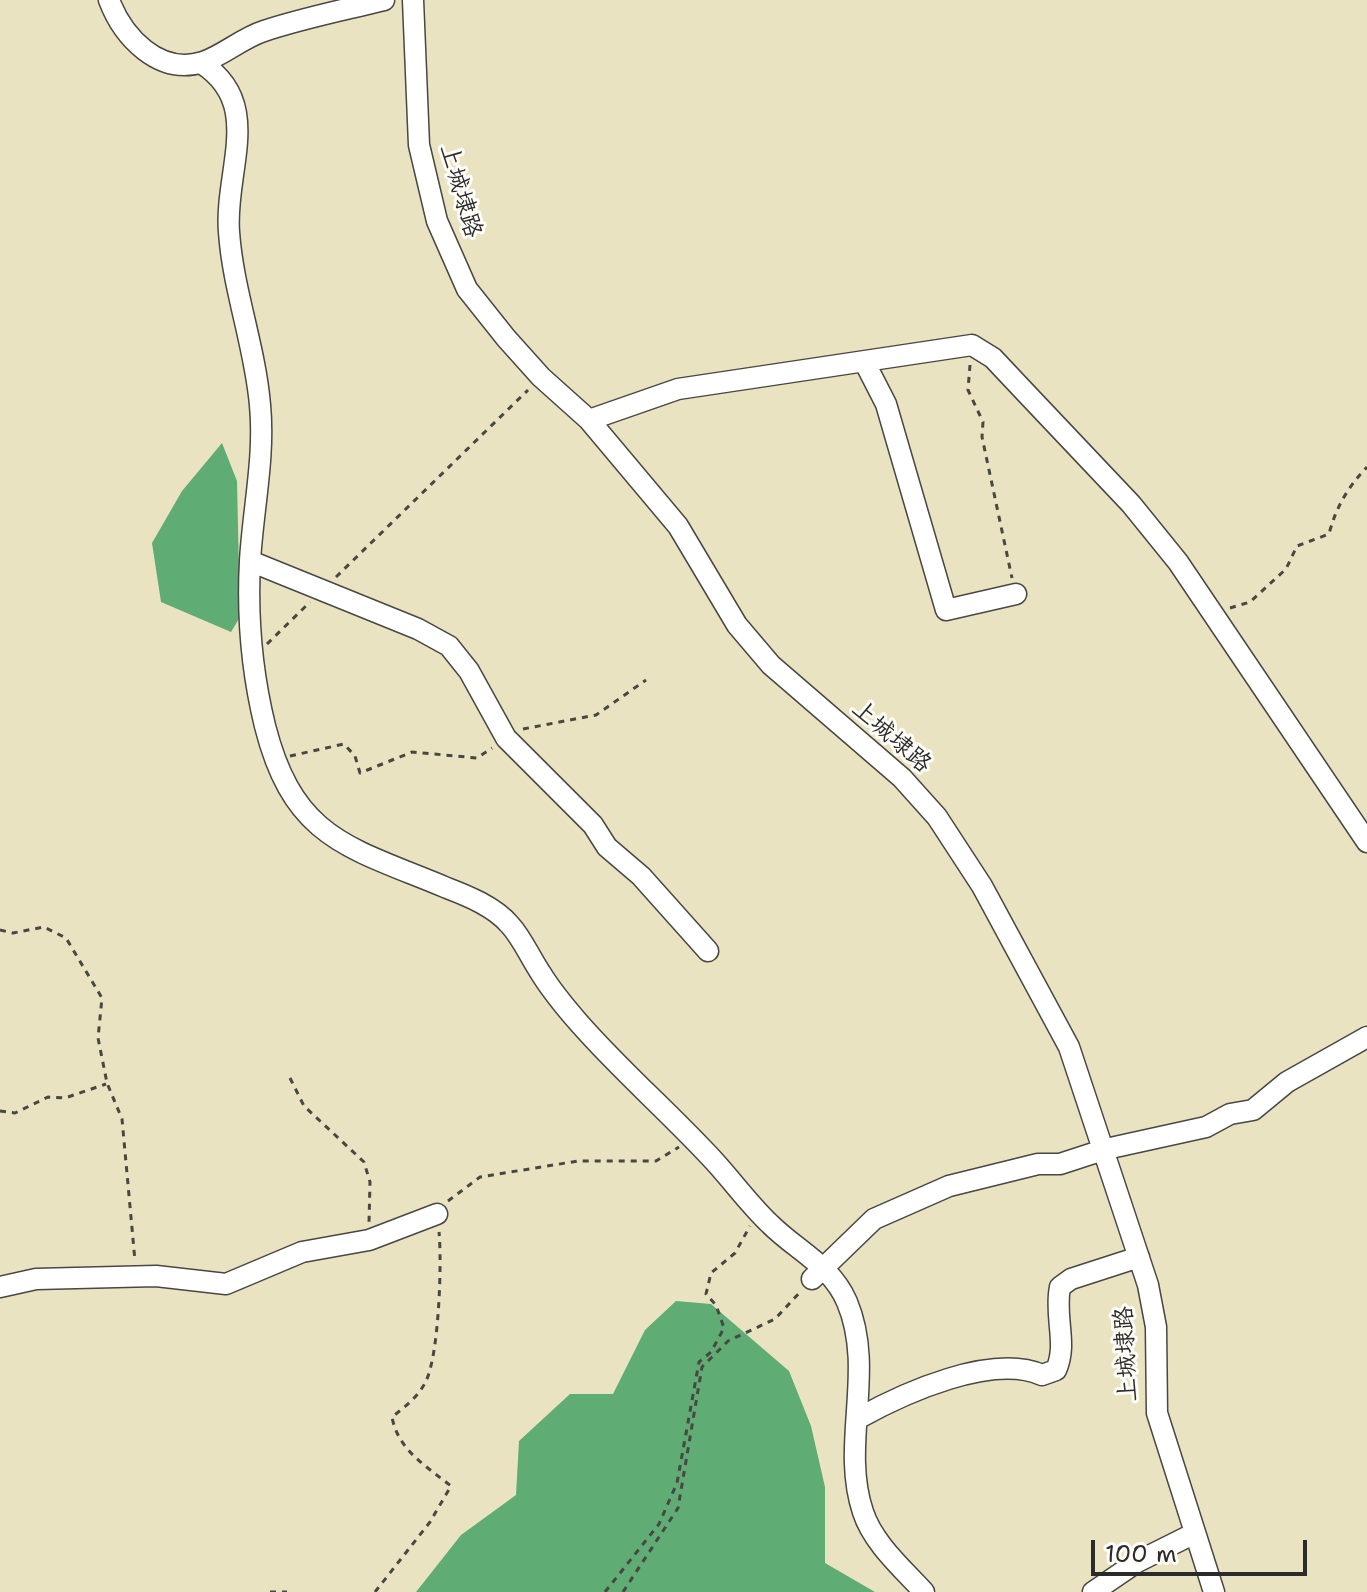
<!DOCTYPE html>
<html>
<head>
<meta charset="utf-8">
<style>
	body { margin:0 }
	#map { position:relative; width:1367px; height:1592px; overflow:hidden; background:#eae3c1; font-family:"Shantell Sans",sans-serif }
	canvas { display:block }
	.scale { position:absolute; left:1091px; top:1540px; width:216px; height:36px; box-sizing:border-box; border:4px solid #2b2b2b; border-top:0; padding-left:10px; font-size:24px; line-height:28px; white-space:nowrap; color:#2b2b2b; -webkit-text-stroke:6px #fdfcf7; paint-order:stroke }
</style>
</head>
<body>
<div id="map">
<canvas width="1367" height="1592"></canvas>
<div class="scale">100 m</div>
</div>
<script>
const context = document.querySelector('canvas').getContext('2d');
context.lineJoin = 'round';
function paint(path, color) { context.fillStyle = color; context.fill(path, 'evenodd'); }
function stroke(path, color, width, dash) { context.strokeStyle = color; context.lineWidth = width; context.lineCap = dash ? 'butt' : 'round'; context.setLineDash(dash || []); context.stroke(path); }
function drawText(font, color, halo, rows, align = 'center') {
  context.font = font + ' "Shantell Sans","LXGW WenKai TC",sans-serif'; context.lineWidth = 6; context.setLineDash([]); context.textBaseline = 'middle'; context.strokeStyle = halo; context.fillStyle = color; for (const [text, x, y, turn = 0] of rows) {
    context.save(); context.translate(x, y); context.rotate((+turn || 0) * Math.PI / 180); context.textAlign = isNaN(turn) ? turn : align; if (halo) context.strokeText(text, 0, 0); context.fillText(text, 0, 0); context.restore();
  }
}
const forest = new Path2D(`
	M222 443 237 481 240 617 231 632 161 602 152 543 182 491Z
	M676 1301 711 1304 789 1371 811 1426 825 1487V1563L875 1592H416L461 1535 516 1495 519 1441 570 1394H613L645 1330Z`);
const path = new Path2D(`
	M970 365 968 390 983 422 982 437 1012 578
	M336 577 528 390
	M1230 608 1250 602 1286 569 1297 546 1329 534C1336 507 1348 487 1367 467
	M267 644 310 602
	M523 729 596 715 646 680
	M290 756 344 744 355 756 360 773 412 752 477 758 492 748
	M0 930 13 933 44 927 66 938 102 998 98 1038 107 1083 122 1119 135 1261
	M290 1078 304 1106 364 1162 370 1182 369 1223
	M0 1111 15 1113 48 1097 65 1098 106 1084
	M448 1201 480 1177 578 1161H656L679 1147
	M270 1592H287
	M375 1592 430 1522 451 1486C426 1466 398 1450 392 1417 405 1407 419 1396 426 1381 439 1354 442 1263 439 1232
	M605 1592 659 1524 677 1483 699 1362 711 1352 724 1328 716 1305 706 1294 711 1273 735 1253 750 1226
	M623 1592 678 1508 702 1367 728 1341 775 1319 802 1290`);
const minor = new Path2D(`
	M109 0C123 37 159 76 203 62 224 55 242 38 264 31 303 18 344 10 384 0
	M413 0 419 145 437 221 467 289 506 338 541 377 589 420 678 526 737 625 771 665 902 778 937 817 982 886 1069 1047 1148 1285 1156 1327 1157 1413 1214 1592
	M201 63C265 103 224 171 229 232 233 290 255 346 260 405 265 457 253 509 250 561 247 617 252 673 265 726 294 840 349 847 447 888 468 896 495 907 510 925 522 938 530 957 540 972 551 990 565 1007 579 1023 622 1072 671 1114 715 1162 734 1183 750 1205 770 1224 797 1251 831 1265 847 1302 876 1371 840 1444 863 1512 873 1543 902 1568 924 1592
	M865 363 886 404 946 610 1016 594
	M589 420 678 389 972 345 993 358 1025 392 1131 504 1178 562 1367 842
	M250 561 418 629 449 646 469 671 506 738 593 825 607 847 641 876 708 951
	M812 1279 874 1219 949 1186 1038 1164H1060L1106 1149 1206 1127 1230 1114 1253 1110 1287 1082 1367 1037
	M0 1287 36 1279 156 1276 226 1284 302 1252 369 1240 437 1214
	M859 1418C904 1393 992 1353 1042 1375L1056 1370C1068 1344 1054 1317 1060 1287L1071 1279 1139 1257
	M1093 1592 1137 1562 1195 1533`);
const streetNames = [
	["上城埭路",460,191,74],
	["上城埭路",891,737,41],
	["上城埭路",1127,1354,-93]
];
paint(forest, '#60ac75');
stroke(minor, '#484742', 23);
stroke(path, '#484742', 3, [6, 6]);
stroke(minor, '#fff', 20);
drawText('24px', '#2b2b2b', '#fdfcf7', streetNames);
</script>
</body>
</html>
